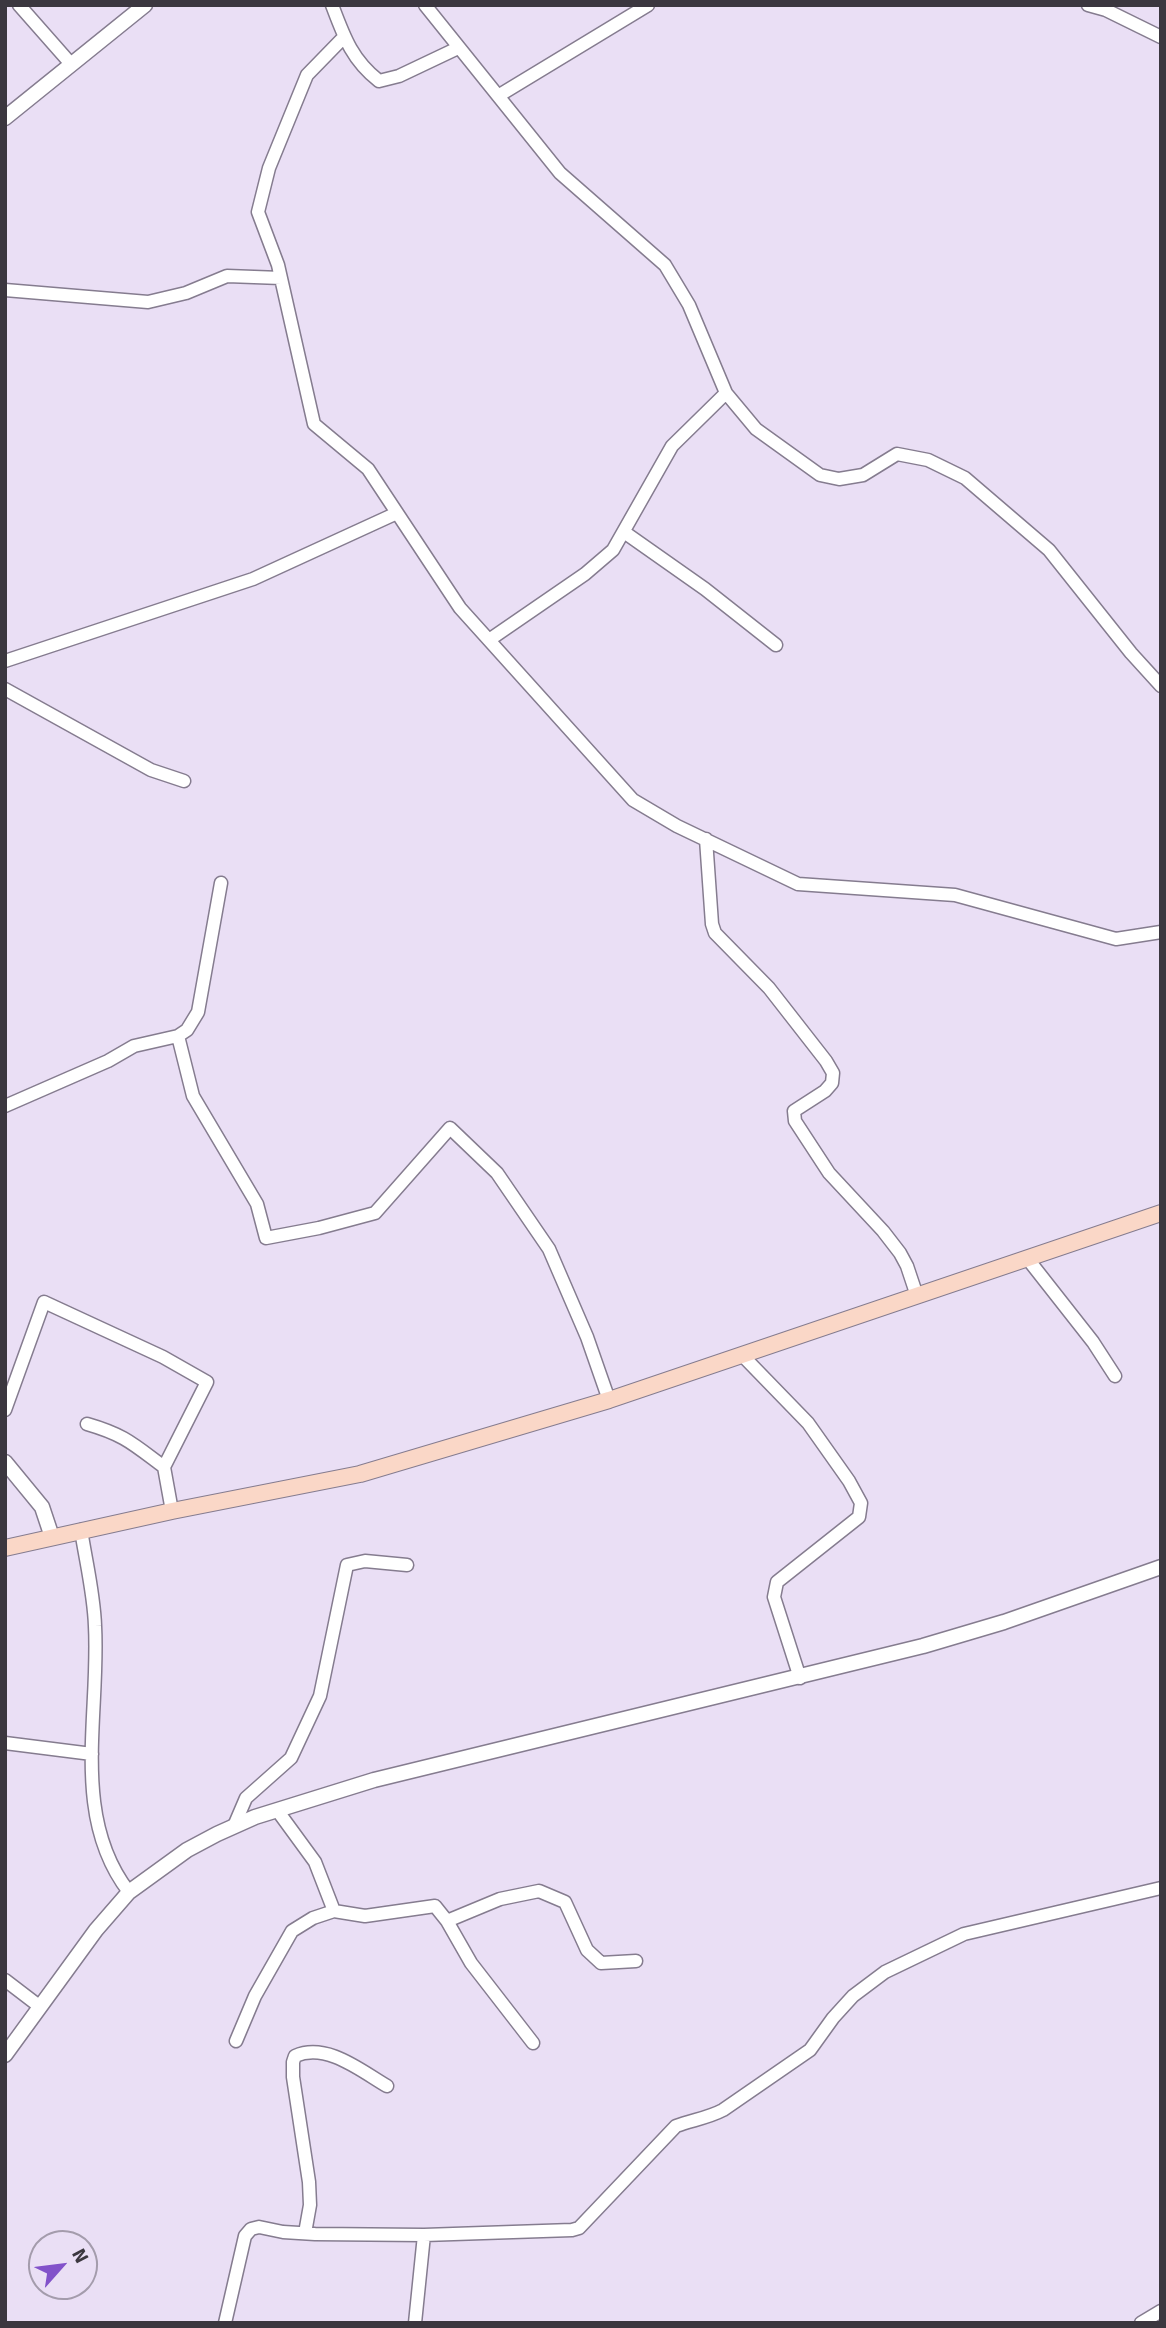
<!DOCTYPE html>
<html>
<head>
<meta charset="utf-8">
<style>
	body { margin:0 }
	#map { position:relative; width:1166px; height:2328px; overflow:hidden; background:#eadff5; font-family:Signika,sans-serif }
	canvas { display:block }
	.frame { position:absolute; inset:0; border:7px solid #3b373f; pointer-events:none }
	.north { position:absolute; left:28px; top:2230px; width:70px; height:70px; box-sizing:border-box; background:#eadff5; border:2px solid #a49cac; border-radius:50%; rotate:62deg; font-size:19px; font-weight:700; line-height:28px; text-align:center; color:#3b373f }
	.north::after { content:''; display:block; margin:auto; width:24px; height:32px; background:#8252ca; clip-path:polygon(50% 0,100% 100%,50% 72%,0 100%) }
</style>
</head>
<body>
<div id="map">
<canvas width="1166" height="2328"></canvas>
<div class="frame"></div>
<div class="north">N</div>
</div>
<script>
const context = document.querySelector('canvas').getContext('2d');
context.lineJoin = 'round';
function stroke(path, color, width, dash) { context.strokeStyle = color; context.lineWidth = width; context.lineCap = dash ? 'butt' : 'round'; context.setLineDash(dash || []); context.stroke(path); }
const minor = new Path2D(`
	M19 5 71 64
	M332 5C344 37 352 60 379 81L399 76 458 48
	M425 5 560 173 665 265 689 305 726 393 756 429 820 475 839 479 863 475 897 454 928 460 965 478 1049 550 1131 653 1161 686
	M1088 5 1106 10 1161 37
	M344 37 307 75 269 168 258 212 278 265 314 424 368 469 460 608 633 800 677 826 798 884 955 895 1116 939 1161 932
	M498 96 648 5
	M5 290 148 302 186 293 227 276 281 278
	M624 532 705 589 776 645
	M489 640 585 574 613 550 672 446 726 393
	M5 661 253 579 397 513
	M5 689 151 770 184 781
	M706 839 712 924 715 933 769 988 826 1061 833 1073 832 1083 825 1091 794 1111 795 1121 829 1173 883 1231 900 1253 907 1266 917 1296
	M178 1036 187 1030 198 1012 221 883
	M5 1106 108 1061 134 1046 178 1036 193 1096 257 1204 266 1238 319 1228 375 1213 450 1128 497 1173 549 1249 587 1337 609 1400
	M1027 1258 1093 1342 1115 1376
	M742 1355 808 1423 849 1481 861 1503 859 1517 777 1582 774 1597 800 1678
	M5 1410 44 1302 163 1357 207 1382 164 1467 172 1511
	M87 1424C125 1435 133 1444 164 1467
	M81 1530C86 1562 94 1594 95 1626 100 1715 70 1816 129 1892
	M5 1743 92 1754
	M277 1810 315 1862 334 1911 365 1916 435 1906 447 1921 500 1899 539 1891 565 1902 587 1950 601 1963 636 1961
	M234 1826 246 1798 291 1758 320 1696 347 1565 365 1561 407 1565
	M447 1921 471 1963 533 2043
	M5 1980 39 2006
	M236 2041 255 1996 292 1931 313 1918 334 1911
	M305 2233 310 2205 309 2182 293 2077V2062L295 2056C327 2042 361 2071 387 2086
	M225 2323 245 2236 251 2229 259 2227 283 2232 315 2234 424 2235 572 2230 579 2228 676 2126C692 2120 708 2118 723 2110L810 2050 833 2018 853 1996 885 1972 964 1934 1161 1888
	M415 2323 424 2235
	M1141 2323 1161 2311`);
const tertiary = new Path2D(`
	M5 118 145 5
	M5 1462 42 1507 52 1537
	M5 2055 96 1930 129 1892 187 1850 217 1834 255 1817 374 1780 923 1646 1004 1622 1161 1567`);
const secondary = new Path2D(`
	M5 1548 172 1511 360 1474 609 1400 1161 1213`);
stroke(minor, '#857c8f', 15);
stroke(tertiary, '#857c8f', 17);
stroke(secondary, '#857c8f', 18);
stroke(minor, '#fff', 12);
stroke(tertiary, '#fff', 14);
stroke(secondary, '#fad7c7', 16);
</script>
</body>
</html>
